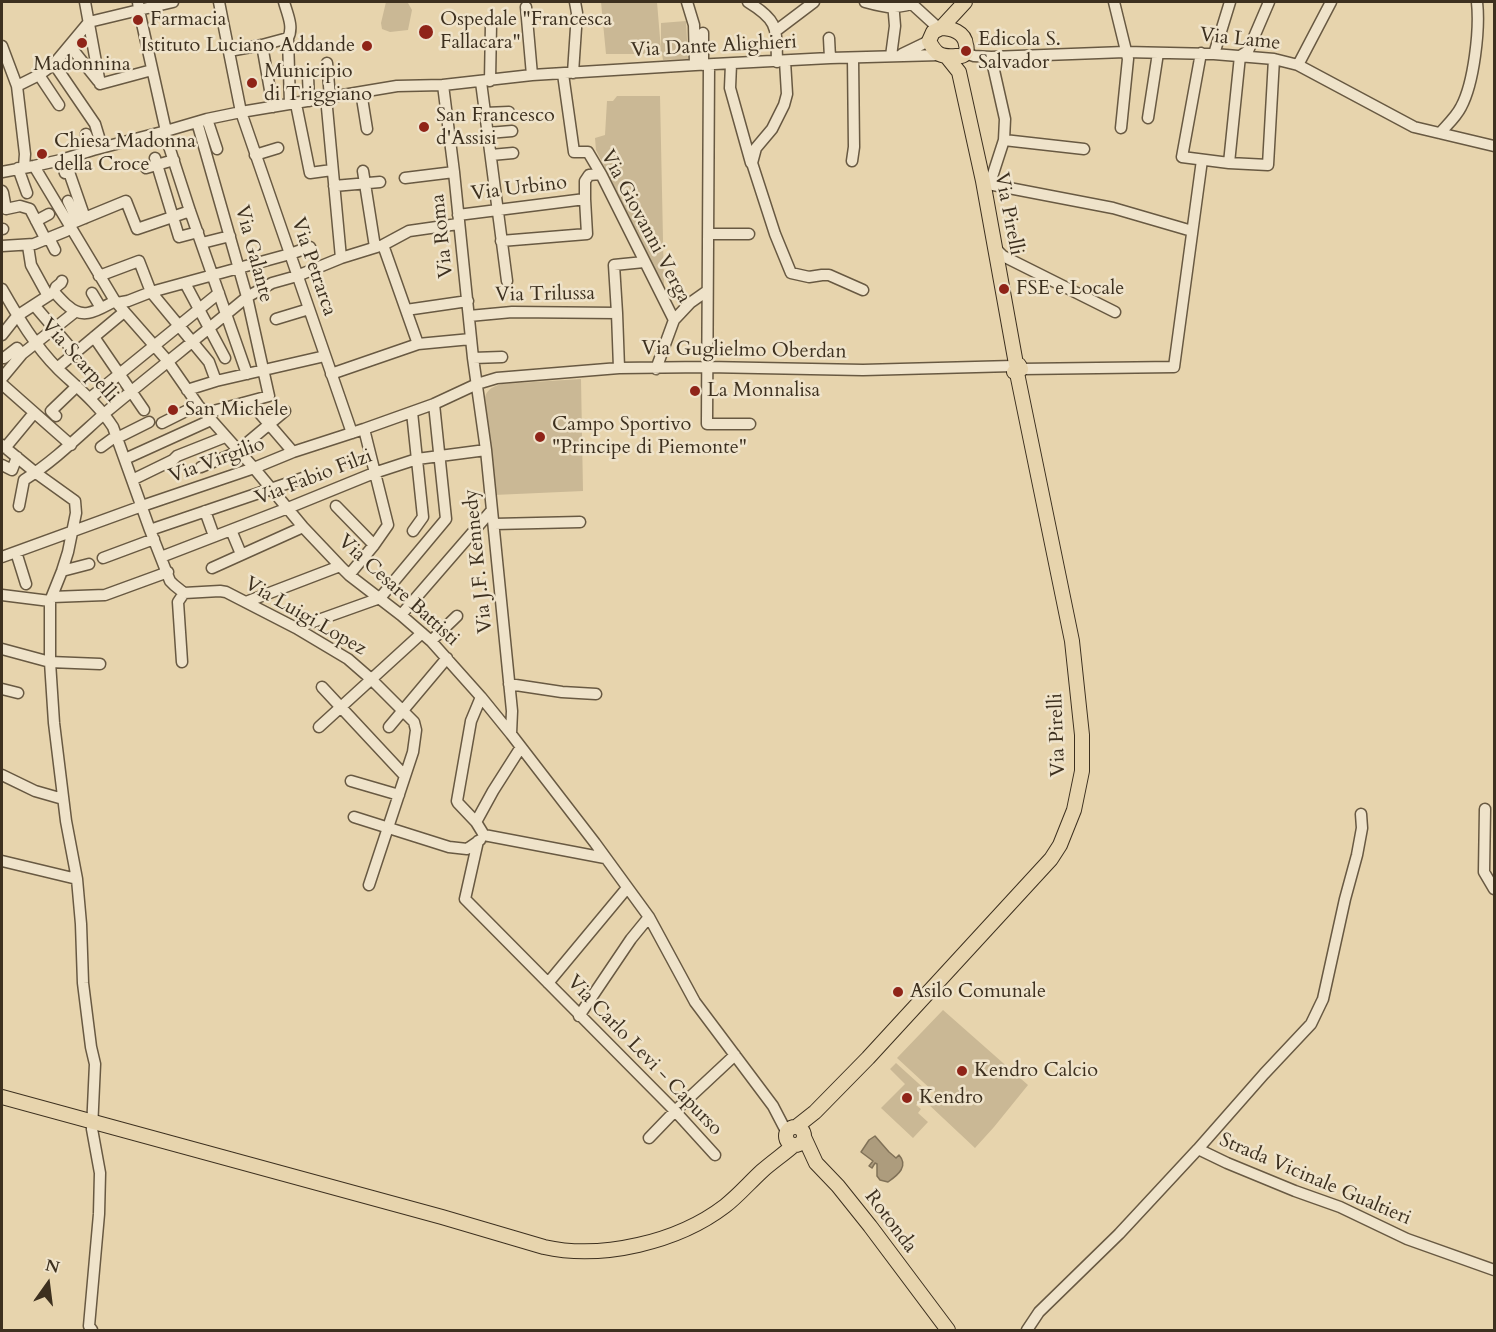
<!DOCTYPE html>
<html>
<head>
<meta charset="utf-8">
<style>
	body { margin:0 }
	#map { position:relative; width:1496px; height:1332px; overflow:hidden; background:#e7d4ad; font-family:Cardo,serif }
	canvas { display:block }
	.frame { position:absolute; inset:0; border:3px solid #3d301f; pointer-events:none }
	.north { position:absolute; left:18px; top:1254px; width:60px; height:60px; -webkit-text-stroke:4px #efe3ca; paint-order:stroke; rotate:14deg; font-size:16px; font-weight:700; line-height:24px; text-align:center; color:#3d301f }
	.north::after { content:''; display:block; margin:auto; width:21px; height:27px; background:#3d301f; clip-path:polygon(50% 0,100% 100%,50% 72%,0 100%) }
</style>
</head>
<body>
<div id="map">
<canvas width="1496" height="1332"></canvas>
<div class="frame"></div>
<div class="north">N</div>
</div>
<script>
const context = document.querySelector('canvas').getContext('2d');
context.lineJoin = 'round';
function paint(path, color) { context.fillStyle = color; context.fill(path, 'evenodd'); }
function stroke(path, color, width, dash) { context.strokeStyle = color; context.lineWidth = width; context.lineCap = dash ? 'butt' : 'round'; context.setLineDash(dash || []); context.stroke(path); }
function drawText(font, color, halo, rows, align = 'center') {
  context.font = font + ' Cardo,serif'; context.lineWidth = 5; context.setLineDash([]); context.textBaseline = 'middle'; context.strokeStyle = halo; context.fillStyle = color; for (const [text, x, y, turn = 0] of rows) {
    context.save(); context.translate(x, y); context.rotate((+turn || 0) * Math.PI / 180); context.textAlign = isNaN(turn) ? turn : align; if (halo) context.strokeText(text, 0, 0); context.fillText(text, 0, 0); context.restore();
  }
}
const green = new Path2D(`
	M386 2 408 3 412 10 408 30 390 32 382 29 381 23Z
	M601 2H657L661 50V23L686 21 688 59 663 60 662 54H606Z
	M617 96H660L664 287 596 150 595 138 605 135 607 101H613Z
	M581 379 583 491 494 495 485 397C487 389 494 386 502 384Z
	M943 1010 1028 1085 994 1127 975 1148 927 1103 935 1093 897 1058Z
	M896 1063 928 1092 916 1105 921 1109 918 1113 928 1122 913 1138 881 1108 905 1084 890 1069Z`);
const water = new Path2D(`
	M875 1136 889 1152 896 1158 899 1155C909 1166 898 1175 888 1182L880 1180 877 1176V1164L875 1163 872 1168 869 1166 873 1161 861 1152 869 1140Z`);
const minor = new Path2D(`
	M85 2 100 84
	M173 2 139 10 166 131 207 119 241 112 397 86 443 85 532 75 695 65 830 58 940 55
	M219 2 241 112 352 433
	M284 2C287 13 294 27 288 38L290 104
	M687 2 694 25 695 65
	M748 2C779 21 776 28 777 62
	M865 2C887 8 890 9 912 4L935 25 941 28
	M1114 2 1128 59 1121 128
	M526 7 532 75
	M777 30 814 2
	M703 33V65
	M829 38 830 58
	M262 45 273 107
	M2 46 17 86 25 154 24 167
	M70 46 98 81
	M229 51 262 45 288 38
	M965 53 974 56 991 57 1125 52 1214 54 1274 59 1298 65 1414 127 1494 146
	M1201 53 1182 157 1229 163 1268 165 1274 59
	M902 54 929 41
	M1214 54 1230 2
	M891 56 895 26 893 2
	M785 61 787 94 784 105 772 129 756 148 752 163 775 234 791 273 809 277 822 275H829L863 290
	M327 63 330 97
	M54 64 95 124 102 147
	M731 64 730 88 751 163
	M709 65 707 424H750
	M1298 65 1331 2
	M573 73 577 13 575 2
	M563 74 574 152H588L601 174 674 320 656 369
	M39 75 59 105
	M308 76 309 101
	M490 81 491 24
	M481 82 507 281
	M100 84 152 70
	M443 85 454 172 473 358 486 450 512 711 511 734
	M17 86 39 75 54 64 89 22 139 10 138 2
	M361 92 367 129
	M326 97 341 258
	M296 104 310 173 332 170
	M485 113 509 112
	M1148 118 1158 53
	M207 119 217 149
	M197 122 247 297 269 396 206 413
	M488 133 512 131
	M1440 133C1447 125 1456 117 1461 107 1474 83 1480 29 1477 2
	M86 134 93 150
	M1004 140 1084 149
	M255 155 278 148
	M491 155 513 153
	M155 158 179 237 198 232
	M61 160 65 173 69 172 85 218
	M852 161 854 147 853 58
	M1229 163 1240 56 1248 51 1269 2
	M34 166 115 301 166 359 198 405 254 468 303 527 340 566 349 575 401 615 431 641 481 697 511 734 595 843 649 917 695 1002 773 1106 786 1131
	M18 168 27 193
	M146 168 174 160
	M363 171 375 247
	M2 172 34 166 61 160 93 150 166 131 165 134 190 211 247 374
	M405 178 454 172
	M983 181 992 177 1004 140 1005 119 991 57
	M983 183 1113 208 1192 231
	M334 186 380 182
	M2 191 3 193 6 209 20 206 30 209 46 240
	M68 201 77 220
	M458 215 585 199V181L589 175 601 174
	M36 221 49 214
	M70 224 126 201 137 229 190 211
	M2 229H3
	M709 234H749
	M49 238 55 250
	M501 241 587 234 585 199
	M202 243 230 236
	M383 245 418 344
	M2 246 34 244 66 231
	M28 246 31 265 48 296
	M995 248 1003 256 1115 312
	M99 276 139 261 151 292 209 362 216 381
	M185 283 225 358
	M2 289C18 317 35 346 58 369 78 388 98 404 113 427L150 530 170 581 174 585 184 593
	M54 292 56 287 61 283 62 281
	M92 293 101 308
	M117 303 128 301 151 292 290 254 310 247
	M34 305 75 353
	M406 310 468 301
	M617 313 619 368
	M469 316 512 312 617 313 614 265 644 262
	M276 319 309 309
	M674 320 690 303 707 291
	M2 335 17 316 54 292C59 297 63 302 68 306 84 321 99 309 115 301
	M94 337 144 410
	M4 358 17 348 22 354
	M473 358 502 357
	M57 368 124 312
	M1021 369 1174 367 1202 160
	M331 374 418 344 471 339
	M2 378 22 354 75 312
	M2 384 71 445
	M187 390 216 381 325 356
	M90 398 219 293
	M250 402 293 452
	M412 412 423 517 413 531
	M56 416 51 411 77 386
	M162 423 198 405
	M117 438 149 422
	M2 445 36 473 75 501 76 513 68 552 62 571 50 601V662L54 723 66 821 77 879 81 924 83 983 91 1047 95 1064 92 1129 100 1173 99 1214 89 1326 92 1330
	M101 447 116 436
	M5 448 34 413
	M125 459 211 420
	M2 465 12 470 17 457
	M201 467 235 453 285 411
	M132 480 173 460 177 456 225 437
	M19 506 24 480C54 461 79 436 105 413 152 374 200 336 247 297L272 283 297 276 341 258 383 245 409 231 458 224
	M336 506 374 545
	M205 511 214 536
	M494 524 580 522
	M150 530 303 478
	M231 530 241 554
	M16 552 26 584
	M2 557 142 506 254 468 293 452 364 429 434 404 477 384 497 378 619 368 707 367 863 370 1013 366
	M161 557 288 508 374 473 417 459 486 450
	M103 558 154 539
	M212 568 303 527
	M62 571 89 564
	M349 575 374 545 388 525 364 429
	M184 593 220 591 226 592 296 628 348 659 371 679 414 722 416 730 413 752 369 885
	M2 595 50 601
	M52 597 105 595 168 572
	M246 602 340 566
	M401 615 492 510
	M296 628 380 598 446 519 434 404
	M431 641 457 616
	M2 649 50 662 100 664
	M182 662 178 602 184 593
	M509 684 562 692 596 694
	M322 687 405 776
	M2 689 18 693
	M481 697 471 721 457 801 458 803 476 822 484 835
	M319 727 422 633
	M389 727 447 658
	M2 775 35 791 63 799
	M351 781 399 795
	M1485 809 1484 872 1494 889
	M354 817 449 847 467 849 480 840
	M476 822 493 791 521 747
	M484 835 605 858
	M478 841 465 899 675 1111 715 1155
	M2 861 77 879
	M548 983 627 888
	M579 1016 631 939 649 917
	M649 1138 675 1111 735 1055
	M1198 1149 1264 1074 1311 1024 1323 999 1345 899 1357 855 1362 828 1361 814
	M1027 1330 1039 1312 1119 1234 1198 1149 1227 1163 1295 1191 1340 1207 1407 1239 1494 1270`);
const major = new Path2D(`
	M941 28C951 28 965 32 966 45 967 47 967 52 965 54 962 57 959 56 956 56 941 57 936 55 929 41L933 32 941 28 965 2
	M947 57 959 72 983 181 1016 364 1019 365 1021 369 1017 373 1014 372
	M2 1097 442 1217 544 1247C602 1260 678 1242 725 1206 738 1196 749 1183 762 1171 772 1162 784 1154 794 1145
	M786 1136a9 9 0 1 1 18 0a9 9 0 1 1-18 0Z
	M796 1127 815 1112 868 1058 1051 859 1060 845 1074 810 1082 771V735L1072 641 1017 373
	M804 1137 816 1163 838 1186 870 1226 948 1330`);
const markers = [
	[138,20,6,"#8f2418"],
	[426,32,8,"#8f2418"],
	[82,43,6,"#8f2418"],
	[367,46,6,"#8f2418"],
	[966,51,6,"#8f2418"],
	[252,83,6,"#8f2418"],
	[424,127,6,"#8f2418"],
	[42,154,6,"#8f2418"],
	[1004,289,6,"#8f2418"],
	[695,391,6,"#8f2418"],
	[173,410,6,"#8f2418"],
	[540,437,6,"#8f2418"],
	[898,992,6,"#8f2418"],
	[962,1071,6,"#8f2418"],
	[907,1098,6,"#8f2418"]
];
const poiNames = [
	["Farmacia",150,20],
	["Ospedale \"Francesca",440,20],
	["Fallacara\"",440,43],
	["Edicola S.",978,40],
	["Salvador",978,63],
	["Istituto Luciano Addande",355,46,"right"],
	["Madonnina",82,65,"center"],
	["Municipio",264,72],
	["di Triggiano",264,95],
	["San Francesco",436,116],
	["d'Assisi",436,139],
	["Chiesa Madonna",54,142],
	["della Croce",54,165],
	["FSE e Locale",1016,289],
	["La Monnalisa",707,391],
	["San Michele",185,410],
	["Campo Sportivo",552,425],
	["\"Principe di Piemonte\"",552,448],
	["Asilo Comunale",910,992],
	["Kendro Calcio",974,1071],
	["Kendro",919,1098]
];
const streetNames = [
	["Via Lame",1240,40,6],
	["Via Dante Alighieri",714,47,-3],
	["Via Urbino",519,189,-7],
	["Via Pirelli",1008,214,79],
	["Via Giovanni Verga",645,227,62],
	["Via Roma",443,236,-96],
	["Via Galante",253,254,75],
	["Via Petrarca",313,267,71],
	["Via Trilussa",545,295,-1],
	["Via Guglielmo Oberdan",744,351,1],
	["Via Scarpelli",79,361,48],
	["Via Virgilio",217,461,-20],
	["Via Fabio Filzi",314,478,-21],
	["Via J.F. Kennedy",479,561,-96],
	["Via Cesare Battisti",398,591,42],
	["Via Luigi Lopez",305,617,30],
	["Via Pirelli",1058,735,-92],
	["Via Carlo Levi - Capurso",644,1056,46],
	["Strada Vicinale Gualtieri",1315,1180,23],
	["Rotonda",890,1222,53]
];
paint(green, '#cab895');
paint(water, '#ad9c7d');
stroke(water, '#807157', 1.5);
stroke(minor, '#685942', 13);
stroke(major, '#3d301f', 16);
stroke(minor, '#efe3ca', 10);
stroke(major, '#e7d4ad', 14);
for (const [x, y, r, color] of markers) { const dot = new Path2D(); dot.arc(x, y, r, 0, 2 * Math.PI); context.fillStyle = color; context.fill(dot); stroke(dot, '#efe3ca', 2); }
drawText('20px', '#3d301f', '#efe3ca', poiNames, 'left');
drawText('20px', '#3d301f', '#efe3ca', streetNames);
</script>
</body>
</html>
